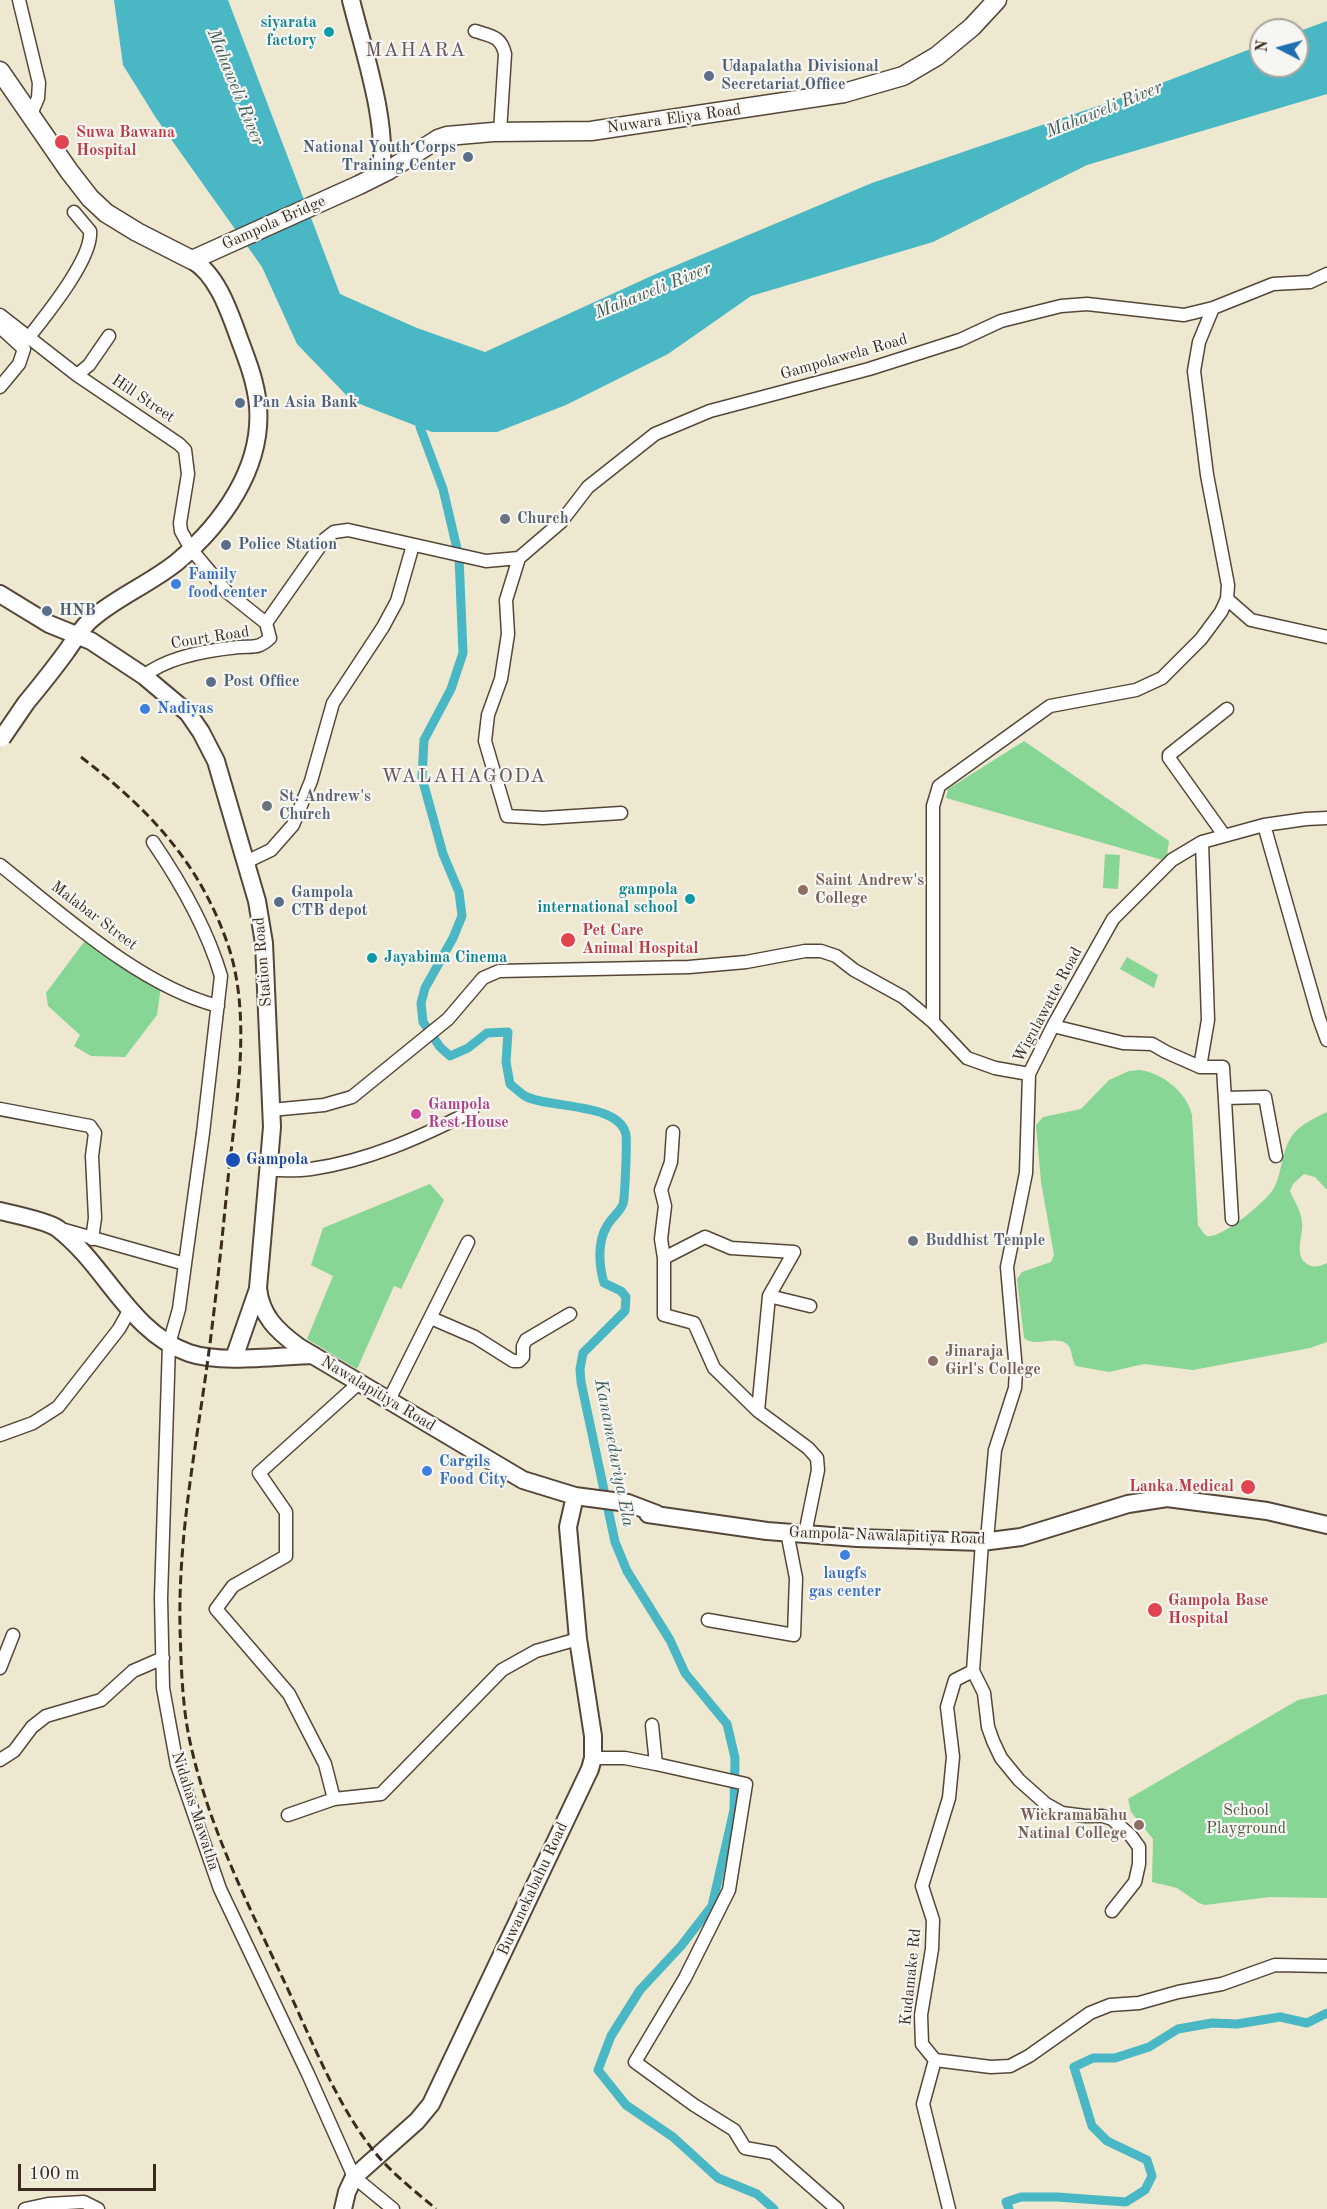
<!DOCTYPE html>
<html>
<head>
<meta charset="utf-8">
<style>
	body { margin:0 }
	#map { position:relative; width:1327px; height:2209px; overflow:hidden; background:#eee8d0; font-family:"Old Standard TT",serif }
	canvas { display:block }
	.north { position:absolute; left:1249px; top:18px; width:60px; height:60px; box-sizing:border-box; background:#f6f6f2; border:2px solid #aba49d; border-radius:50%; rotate:276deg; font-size:16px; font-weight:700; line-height:24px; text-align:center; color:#3b2a1e }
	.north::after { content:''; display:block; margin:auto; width:21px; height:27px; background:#1f6fb2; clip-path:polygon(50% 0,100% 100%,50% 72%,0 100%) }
	.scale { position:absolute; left:18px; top:2164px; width:138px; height:27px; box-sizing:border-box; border:3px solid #3b2a1e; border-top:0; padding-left:8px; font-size:18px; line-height:21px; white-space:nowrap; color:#3b2a1e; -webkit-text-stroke:4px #f6f6f2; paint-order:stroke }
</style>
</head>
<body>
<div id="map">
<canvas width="1327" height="2209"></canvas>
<div class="north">N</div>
<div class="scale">100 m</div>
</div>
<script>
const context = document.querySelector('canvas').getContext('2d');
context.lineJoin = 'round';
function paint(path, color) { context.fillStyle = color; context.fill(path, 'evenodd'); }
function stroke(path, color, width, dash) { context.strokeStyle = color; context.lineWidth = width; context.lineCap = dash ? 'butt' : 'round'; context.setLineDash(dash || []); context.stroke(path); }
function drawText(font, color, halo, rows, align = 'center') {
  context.font = font + ' "Old Standard TT",serif'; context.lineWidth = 4.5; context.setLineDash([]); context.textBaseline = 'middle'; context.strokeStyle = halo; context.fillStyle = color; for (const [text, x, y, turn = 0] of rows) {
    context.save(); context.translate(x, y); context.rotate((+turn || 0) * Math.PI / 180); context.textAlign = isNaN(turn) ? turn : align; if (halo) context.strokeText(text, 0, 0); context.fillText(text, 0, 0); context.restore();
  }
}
const green = new Path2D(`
	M1024 741 1169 841 1166 861 946 798 948 789Z
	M1105 854 1120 855 1118 889 1103 888Z
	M87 938 161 986 157 1015 125 1057 91 1056 74 1046 80 1035 48 1006 46 993Z
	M1127 957 1158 975 1154 988 1120 969Z
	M1139 1070C1161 1072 1187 1092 1192 1115L1198 1226C1202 1229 1203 1234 1207 1236 1220 1240 1268 1200 1274 1188 1282 1173 1281 1154 1290 1139 1298 1125 1313 1119 1327 1112V1190L1315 1177 1304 1174 1293 1184 1290 1191C1294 1201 1301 1210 1302 1222 1304 1235 1292 1257 1309 1265 1315 1268 1321 1266 1327 1263V1342L1310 1348 1193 1370 1144 1364 1109 1372 1076 1366C1071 1360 1073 1349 1067 1344 1055 1335 1035 1348 1024 1338L1017 1279 1022 1272 1051 1262 1054 1255 1041 1182 1036 1125 1043 1117 1081 1109 1109 1080 1129 1071Z
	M430 1184 444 1200 401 1289 394 1286 357 1369 307 1339 333 1276 311 1265 323 1228Z
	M1327 1694V1898L1270 1897 1205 1905 1199 1903 1177 1888 1152 1882 1153 1839 1131 1812 1128 1799 1298 1700Z`);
const water = new Path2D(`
	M114 0H228L340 294 417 328 485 352 658 273 872 183 1133 94 1261 45V66H1297V32L1327 21V94L1087 165 933 242 751 296 668 354 566 405 497 432H432L352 401 297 344 262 267 156 118 123 65Z`);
const canal = new Path2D(`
	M420 427 443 489 459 557 463 653 451 689 424 740 422 778 443 854 459 892 462 916 453 938 425 988 421 1003 423 1022 440 1047 450 1056 468 1048 487 1033 508 1032 506 1062 510 1084C515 1088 520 1093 525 1096 549 1109 620 1102 626 1135 627 1143 625 1198 623 1204 620 1212 611 1218 607 1226 597 1242 599 1266 604 1283L621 1291 626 1297 625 1311 583 1353 580 1369 581 1382 615 1542 627 1571 670 1640 685 1673 727 1724 735 1758 734 1810 712 1906 681 1946 640 1990 611 2036 598 2070 626 2105 673 2137 718 2178 757 2194 774 2209
	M1009 2209 1006 2202 1021 2197H1057L1126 2202 1145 2190 1152 2176 1147 2160 1107 2141 1092 2126 1074 2067 1093 2058H1115L1149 2047 1178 2029 1212 2023 1237 2024 1280 2017 1307 2023 1327 2013`);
const minor = new Path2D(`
	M19 0 39 83 38 98 31 114
	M475 31C491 36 501 36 505 54L500 132
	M0 315 77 375 179 444 185 450 188 474 180 523 181 531 191 549 227 592 266 623 270 638C258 649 254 646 239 647 209 650 167 657 144 676
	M0 327 24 349 19 364 0 387
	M29 337C46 315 93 258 90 231L74 212
	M77 375 89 365 109 336
	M519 558 506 600 508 634 501 679 488 715 485 741 507 816 543 818 621 813
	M1227 599 1251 620 1327 637
	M266 623 325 539 334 532 348 530 486 561 519 558 561 522 588 487 655 434 710 411 869 369 960 340 1001 321 1061 306 1087 304 1184 315 1213 308 1273 284 1310 282 1327 274
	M1264 825 1319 1018 1327 1040
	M1224 835 1169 758V755L1227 709
	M153 842C181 883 207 929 221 976L203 1133 185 1264
	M246 862 271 850 293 825 311 781 333 703 383 627 397 601 413 545
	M0 865C62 914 140 986 218 1006
	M933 1022V806L939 786 1050 706 1136 690 1162 678 1201 639 1221 612 1227 599 1228 585 1207 475 1194 371 1199 342 1213 308
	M1053 1026 1123 1043 1152 1044 1166 1052 1200 1067H1223L1232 1219
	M1200 1067 1208 1020 1202 842
	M1225 1098 1265 1097 1276 1156
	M0 1109 90 1126 95 1133 92 1156 95 1218 92 1239
	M271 1110 324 1105 352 1097 448 1019 483 978 499 971 689 967 746 962 805 951H821L836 956 854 970 903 997 933 1022 967 1058 995 1068 1029 1074
	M673 1132 671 1162 661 1190 665 1206 661 1239 664 1258V1315L694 1323 714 1368 758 1411 808 1448 817 1458 818 1470 805 1534
	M269 1170C282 1170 297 1171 311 1169 368 1161 421 1137 472 1111
	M61 1229 185 1264 179 1309 169 1344 161 1598 163 1688 177 1765 220 1889 308 2074 354 2177 393 2209
	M664 1258 705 1237 731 1248 794 1252 769 1296 810 1306
	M431 1318 475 1337 513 1361H519L523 1357V1346L526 1340 570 1314
	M389 1400 468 1242
	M758 1411 769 1296
	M0 1435 33 1423 58 1407 119 1329 129 1311
	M987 1540 995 1450 1015 1388 1016 1371 1007 1267 1026 1173 1029 1074 1053 1026 1113 919 1172 860 1202 842 1264 825 1306 819 1327 818
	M708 1620 794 1635 796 1578 787 1532
	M0 1668 13 1635
	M973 1671 984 1693 988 1727 993 1741 1001 1758 1019 1780 1046 1804 1062 1813 1085 1816H1103L1112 1819 1131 1836 1139 1847V1864L1135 1882 1112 1911
	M973 1671 982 1542
	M593 1758H625L656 1764 652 1725
	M0 1760 14 1751 32 1727 46 1716 101 1700 133 1671 163 1658
	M656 1764 746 1784 729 1890 685 1978 635 2062 694 2105 734 2130 745 2148 773 2153 837 2209
	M334 1799 325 1764 289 1694 216 1609 233 1586 286 1556V1512L259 1473 359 1383
	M288 1815 334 1799 381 1794 502 1670 536 1651 578 1639
	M935 2060 991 2067 1010 2066 1029 2056 1090 2013 1110 2005 1139 2003 1178 1992 1222 1984 1275 1965 1327 1966
	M25 2209 48 2204 84 2202 98 2209
	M949 2209 923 2104 935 2060 922 2044 921 2015 932 1949 933 1920 922 1886 949 1798 953 1757 947 1707 955 1680 973 1671`);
const major = new Path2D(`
	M351 0C364 53 388 121 381 174
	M0 594 49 624 91 641 144 676 188 713 201 732 216 761 257 901 264 943 272 1127 258 1288C261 1316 277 1331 299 1347L523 1480 575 1496 628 1503 657 1514
	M26 703C40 686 53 670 66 652 75 640 81 627 94 617 119 596 151 583 177 562 222 524 263 468 258 406 256 383 248 362 240 341 230 314 218 275 192 260
	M0 1211C13 1214 47 1221 57 1228 106 1265 129 1332 189 1353 221 1364 278 1356 313 1355
	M234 1358 258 1289
	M648 1514 767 1531 857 1538 982 1542 1021 1537 1128 1504 1167 1498 1267 1511 1327 1525
	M343 2209 347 2192 354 2177 417 2121 431 2104 590 1769 593 1758V1736L578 1639 568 1527 575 1496`);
const highway = new Path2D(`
	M0 71 69 171 90 198 106 213 137 232 192 260 359 185 389 170 438 139 447 136 493 132 591 131 844 93 903 76 937 56 972 27 997 0`);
const rail = new Path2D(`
	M81 757C150 810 201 864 229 948 251 1017 237 1099 229 1169 223 1230 217 1290 209 1351 197 1443 178 1533 180 1627 181 1663 182 1702 189 1737 207 1824 247 1902 284 1981 311 2038 337 2107 377 2155 394 2175 416 2192 436 2209`);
const majorBridge = new Path2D(`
	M2 738 26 703`);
const markers = [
	[329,32,6,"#0f9aa8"],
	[709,76,6,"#5c6f8a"],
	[62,142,8,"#e0444e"],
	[468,157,6,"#5c6f8a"],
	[240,403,6,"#5c6f8a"],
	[505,519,6,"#6b7280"],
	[226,545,6,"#5c6f8a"],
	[176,584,6,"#3f7fe0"],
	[47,611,6,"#5c6f8a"],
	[211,682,6,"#5c6f8a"],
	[145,709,6,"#3f7fe0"],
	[267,806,6,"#6b7280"],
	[803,890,6,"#8d6e63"],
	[690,899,6,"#0f9aa8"],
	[279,902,6,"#5c6f8a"],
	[568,940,8,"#e0444e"],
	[372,958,6,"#0f9aa8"],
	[416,1114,6,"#d1479c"],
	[233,1160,8,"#1a4fb4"],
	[913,1241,6,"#6b7280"],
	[933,1361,6,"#8d6e63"],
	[427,1471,6,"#3f7fe0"],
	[1248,1487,8,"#e0444e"],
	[845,1555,6,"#3f7fe0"],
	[1155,1610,8,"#e0444e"],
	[1139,1825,6,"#8d6e63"]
];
const cultureNames = [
	["siyarata",317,23],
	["factory",317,41],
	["gampola",678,890],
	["international school",678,908],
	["Jayabima Cinema",384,958,"left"]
];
const serviceNames = [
	["Udapalatha Divisional",721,67],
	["Secretariat Office",721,85],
	["National Youth Corps",456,148,"right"],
	["Training Center",456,166,"right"],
	["Pan Asia Bank",252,403],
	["Police Station",238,545],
	["HNB",59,611],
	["Post Office",223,682],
	["Gampola",291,893],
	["CTB depot",291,911]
];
const streetNames = [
	["Nuwara Eliya Road",674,119,-8],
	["Gampola Bridge",274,223,-24],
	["Gampolawela Road",844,357,-16],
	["Hill Street",143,399,34],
	["Court Road",210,638,-9],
	["Malabar Street",94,916,37],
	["Station Road",263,962,-95],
	["Wigulawatte Road",1048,1005,-62],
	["Nawalapitiya Road",378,1394,31],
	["Gampola-Nawalapitiya Road",887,1536,2],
	["Nidahas Mawatha",195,1811,72],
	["Buwanekabahu Road",533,1889,-65],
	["Kudamake Rd",911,1977,-84]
];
const healthNames = [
	["Suwa Bawana",76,133],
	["Hospital",76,151],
	["Pet Care",582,931],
	["Animal Hospital",582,949],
	["Lanka Medical",1234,1487,"right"],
	["Gampola Base",1168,1601],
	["Hospital",1168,1619]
];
const worshipNames = [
	["Church",517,519],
	["St. Andrew's",279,797],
	["Church",279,815],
	["Buddhist Temple",925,1241]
];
const shopNames = [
	["Family",188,575],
	["food center",188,593],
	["Nadiyas",157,709],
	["Cargils",439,1462],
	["Food City",439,1480],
	["laugfs",845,1574,"center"],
	["gas center",845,1592,"center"]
];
const educationNames = [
	["Saint Andrew's",815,881],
	["College",815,899],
	["Jinaraja",945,1352],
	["Girl's College",945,1370],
	["Wickramabahu",1127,1816,"right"],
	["Natinal College",1127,1834,"right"]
];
const hotelNames = [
	["Gampola",428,1105],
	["Rest House",428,1123]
];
const transitNames = [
	["Gampola",246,1160]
];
const parkNames = [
	["School",1246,1811],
	["Playground",1246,1829]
];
const waterNames = [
	["Mahaweli River",235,87,68],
	["Mahaweli River",1104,110,-22],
	["Mahaweli River",653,291,-22],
	["Kanameduriya Ela",614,1453,79]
];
const quarterNames = [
	["MAHARA",416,51],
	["WALAHAGODA",464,777]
];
paint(green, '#87d696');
paint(water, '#49b7c4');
stroke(canal, '#49b7c4', 9);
stroke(minor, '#564639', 15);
stroke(major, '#564639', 20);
stroke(highway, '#564639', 21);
stroke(minor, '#fff', 12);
stroke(major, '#fff', 16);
stroke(highway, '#fff', 18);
stroke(rail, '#3b2a1e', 3, [9, 4.5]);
stroke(majorBridge, '#564639', 20, []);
stroke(majorBridge, '#fff', 16);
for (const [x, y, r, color] of markers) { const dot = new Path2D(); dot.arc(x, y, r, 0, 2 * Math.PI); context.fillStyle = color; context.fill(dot); stroke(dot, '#f6f6f2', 2); }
drawText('bold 16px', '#0d838f', '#f6f6f2', cultureNames, 'right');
drawText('bold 16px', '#4e5e75', '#f6f6f2', serviceNames, 'left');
drawText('16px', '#3b2a1e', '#f6f6f2', streetNames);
drawText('bold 16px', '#be3a42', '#f6f6f2', healthNames, 'left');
drawText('bold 16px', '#5b616d', '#f6f6f2', worshipNames, 'left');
drawText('bold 16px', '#366cbe', '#f6f6f2', shopNames, 'left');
drawText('bold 16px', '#785e54', '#f6f6f2', educationNames, 'left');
drawText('bold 16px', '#b23c85', '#f6f6f2', hotelNames, 'left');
drawText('bold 16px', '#164399', '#f6f6f2', transitNames, 'left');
drawText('16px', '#4e553c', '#f6f6f2', parkNames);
drawText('italic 18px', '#405b58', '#f6f6f2', waterNames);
context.letterSpacing = '1.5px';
drawText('20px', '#67535c', '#f6f6f2', quarterNames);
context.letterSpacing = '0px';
</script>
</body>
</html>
